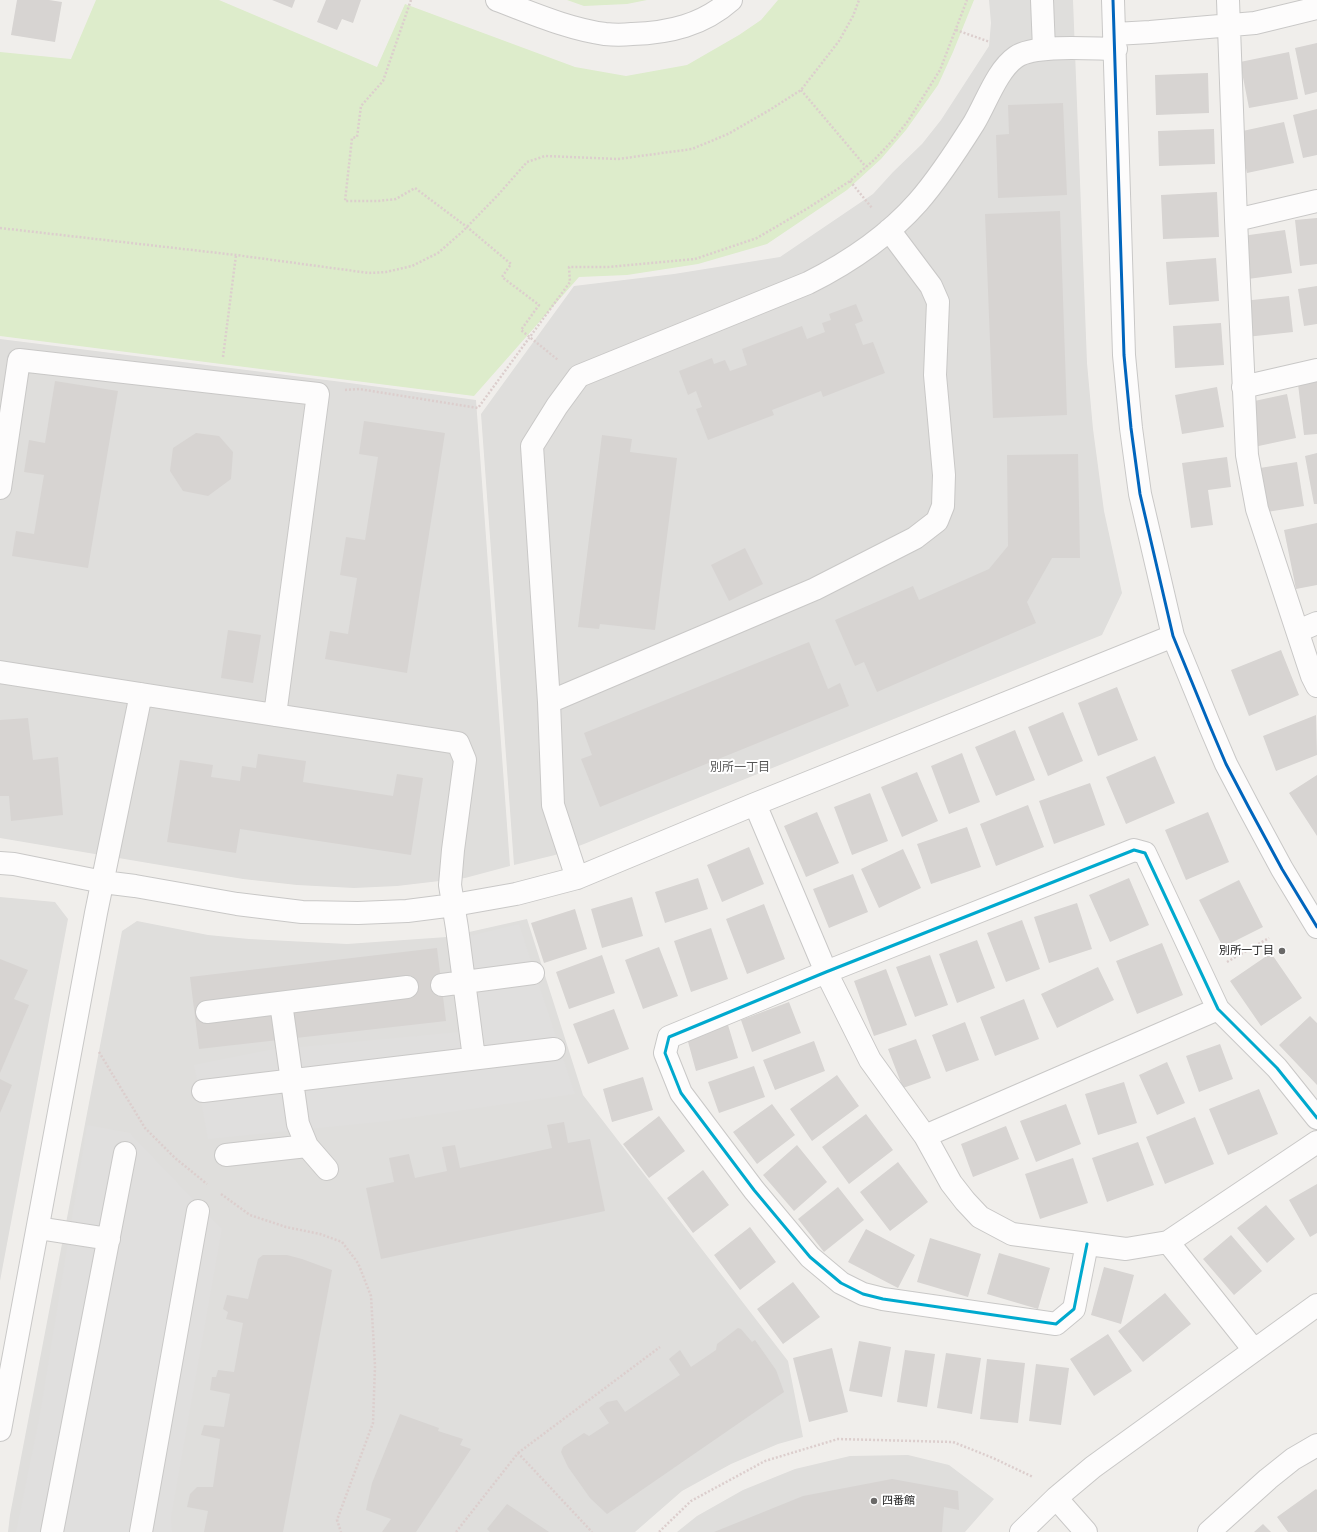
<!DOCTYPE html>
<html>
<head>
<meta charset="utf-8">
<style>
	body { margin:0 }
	canvas { display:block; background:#f0eeeb }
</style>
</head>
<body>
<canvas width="1317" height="1532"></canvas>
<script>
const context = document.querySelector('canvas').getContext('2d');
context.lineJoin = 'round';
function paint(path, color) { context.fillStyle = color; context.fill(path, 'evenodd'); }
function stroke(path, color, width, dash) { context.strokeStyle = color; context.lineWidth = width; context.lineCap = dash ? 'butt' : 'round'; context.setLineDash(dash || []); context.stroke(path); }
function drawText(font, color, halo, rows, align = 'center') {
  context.font = font + ' Mulish,"Noto Sans JP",sans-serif'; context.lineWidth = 4; context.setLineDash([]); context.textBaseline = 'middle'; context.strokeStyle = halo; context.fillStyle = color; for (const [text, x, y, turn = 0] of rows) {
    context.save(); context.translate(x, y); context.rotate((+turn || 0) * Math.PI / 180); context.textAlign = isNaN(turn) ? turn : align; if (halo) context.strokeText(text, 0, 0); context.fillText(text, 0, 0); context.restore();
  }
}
const residential = new Path2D(`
	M989 0H1073L1087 363 1093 429 1104 511 1122 593 1102 635 584 844 555 855 514 865 481 414 574 286 674 274 780 257 873 194 893 172 922 144 941 120 989 46 991 23Z
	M0 339 342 382 476 400 510 866 465 878 397 886 354 888 297 885 243 879 0 838Z
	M0 897 55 902 68 919 0 1281Z
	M527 919 583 1095 788 1361 803 1437 778 1444 731 1464 682 1491 635 1532H8L10 1515 122 931 137 921 208 935 249 939 347 944 447 937Z
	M908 1455 949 1465 994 1499 965 1532H677L697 1516 743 1490 795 1469 850 1456Z`);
const grass = new Path2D(`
	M96 0H219L377 67 405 4 575 67 626 76 687 65 739 35 761 20 778 0H974L953 52 938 85 906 130 881 159 847 190 767 244 698 264 627 275 579 277 474 396 0 336V52L71 59Z
	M567 0H647L627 4 584 6Z`);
const parking = new Path2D(`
	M519 924 575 1094 388 1121 208 1139 194 1065 269 1050 459 1032 449 941Z
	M87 1125 130 1133 222 1229 171 1518 172 1532H16L40 1414Z`);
const building = new Path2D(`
	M17 0H49L62 2 55 42 11 35Z
	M272 0H295L292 8Z
	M326 0H361L353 23 342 19 337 30 317 22Z
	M1317 43V92L1305 95 1295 48Z
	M1289 52 1298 99 1249 108 1240 62Z
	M1208 73 1209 113 1156 115 1155 75Z
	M1063 103 1067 195 998 198 996 135 1009 134 1008 105Z
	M1317 109V155L1303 158 1293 115Z
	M1284 122 1294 163 1247 173 1238 132Z
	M1214 129 1215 164 1159 166 1158 131Z
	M1217 192 1219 237 1163 239 1161 195Z
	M1060 211 1067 415 993 418 985 214Z
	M1317 218V264L1300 266 1295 220Z
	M1285 230 1292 273 1248 279 1242 236Z
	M1216 258 1219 301 1169 305 1166 262Z
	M1317 286V324L1304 326 1298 289Z
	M1289 296 1293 332 1246 337 1243 301Z
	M856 304 863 321 855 324 863 345 873 342 885 373 823 397 821 391 772 410 774 415 708 440 696 409 702 407 696 391 688 395 679 371 712 358 714 364 725 360 730 371 747 365 742 349 802 326 807 339 825 332 822 323 831 320 829 314Z
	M1221 323 1224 365 1175 368 1173 326Z
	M55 381 118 391 88 568 12 556 16 531 34 534 44 475 24 472 29 440 45 443Z
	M1317 382V434L1304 435 1298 384Z
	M1217 387 1224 427 1182 434 1175 395Z
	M1287 394 1296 438 1254 447 1245 403Z
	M364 421 445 433 407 673 325 659 330 631 348 634 357 578 340 575 346 537 365 540 378 457 359 454Z
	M196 433 219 436 233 452 231 479 208 496 183 491 170 471 173 448Z
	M602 435 632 439 630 452 677 458 655 630 600 624 599 629 578 627Z
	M1317 453V504H1314L1305 456Z
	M1078 454 1080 558H1052L1027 602 1036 623 877 692 864 662 855 666 835 620 913 586 919 600 989 569 1008 546 1007 455Z
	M1227 457 1231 487 1208 490 1213 525 1191 528 1182 463Z
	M1297 462 1304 506 1267 512 1260 468Z
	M1317 523V585L1296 589 1284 530Z
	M745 548 763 584 729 601 711 565Z
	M228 630 261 635 253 683 221 678Z
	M809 642 828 689 840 683 849 706 600 807 581 759 592 755 584 733Z
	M1281 650 1299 695 1249 716 1231 670Z
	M1117 687 1138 740 1098 756 1078 703Z
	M1063 712 1083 761 1048 776 1028 727Z
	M1316 715 1317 755 1276 771 1263 736Z
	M28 718 33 760 58 757 63 815 11 821 9 796H0V720Z
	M1015 730 1035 780 996 796 975 747Z
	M962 753 980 802 949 814 931 766Z
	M258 754 306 761 303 782 393 796 397 774 423 778 411 855 240 829 236 853 167 842 180 760 213 765 211 777 240 781 242 766 256 768Z
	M1155 756 1175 803 1126 824 1106 777Z
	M917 772 938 821 902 837 881 787Z
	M1317 775V836L1289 793Z
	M1090 783 1105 825 1054 844 1039 801Z
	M870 793 888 841 852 855 834 807Z
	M1028 805 1044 847 996 866 980 824Z
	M817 812 839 863 806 877 784 826Z
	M1208 812 1229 862 1186 880 1165 830Z
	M967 827 981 867 931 884 917 844Z
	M749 847 764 884 722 902 707 865Z
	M903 849 921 888 879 908 861 869Z
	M853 874 868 912 829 928 813 889Z
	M698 878 708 909 665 923 655 892Z
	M1129 878 1149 925 1110 942 1089 895Z
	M1239 880 1263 927 1223 947 1199 900Z
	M632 897 643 936 602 948 591 909Z
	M1077 903 1092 949 1049 963 1034 917Z
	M764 904 785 959 747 974 726 919Z
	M575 909 587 949 544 963 531 923Z
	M1022 920 1040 969 1006 982 987 933Z
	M711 928 728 979 691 992 674 941Z
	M977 940 995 988 957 1003 939 954Z
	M1162 943 1183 995 1137 1014 1116 961Z
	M659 947 678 996 643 1009 625 960Z
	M437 948 446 1021 199 1049 190 977Z
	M1271 953 1302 998 1261 1026 1230 981Z
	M602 955 615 993 569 1009 556 972Z
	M930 955 948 1005 915 1017 896 967Z
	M0 959 28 970 14 999 29 1005 0 1073Z
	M1098 967 1114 1000 1057 1028 1041 994Z
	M886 969 907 1025 874 1036 854 981Z
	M1024 999 1039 1039 995 1056 980 1017Z
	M789 1002 801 1033 752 1052 741 1020Z
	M614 1009 629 1049 588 1064 573 1024Z
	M1310 1016 1317 1023V1085L1279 1045Z
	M965 1022 979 1060 946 1072 932 1035Z
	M728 1025 738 1058 696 1071 687 1038Z
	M916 1039 931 1078 903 1088 888 1049Z
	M814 1041 825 1071 775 1090 763 1060Z
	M1220 1044 1233 1079 1199 1092 1186 1056Z
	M1167 1062 1185 1103 1157 1115 1139 1075Z
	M754 1066 765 1097 719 1113 708 1082Z
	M837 1075 859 1106 812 1141 790 1109Z
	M643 1077 653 1110 612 1122 603 1089Z
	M0 1079 12 1085 0 1113Z
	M1124 1082 1137 1123 1098 1135 1085 1094Z
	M1259 1089 1278 1134 1228 1155 1209 1109Z
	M772 1104 795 1135 757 1164 733 1132Z
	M1066 1104 1081 1144 1036 1162 1020 1121Z
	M866 1114 893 1150 849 1184 822 1147Z
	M659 1116 685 1151 649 1178 623 1144Z
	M1195 1117 1214 1164 1165 1184 1146 1137Z
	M564 1122 568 1143 590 1139 605 1211 381 1259 366 1188 394 1182 389 1158 409 1154 415 1178 447 1171 442 1147 455 1145 460 1168 552 1148 547 1125Z
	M1006 1126 1019 1159 973 1177 961 1144Z
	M1138 1142 1154 1185 1107 1202 1092 1158Z
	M797 1145 827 1182 794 1211 763 1175Z
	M1073 1158 1088 1203 1040 1219 1025 1174Z
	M898 1162 928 1202 890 1231 860 1192Z
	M703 1170 729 1205 693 1233 667 1198Z
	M1317 1184V1233L1310 1237 1289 1200Z
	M838 1187 864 1220 824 1252 798 1219Z
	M1266 1205 1295 1239 1267 1263 1237 1228Z
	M750 1227 776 1262 740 1290 714 1255Z
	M866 1229 915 1255 898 1288 848 1262Z
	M1231 1235 1262 1271 1234 1295 1203 1259Z
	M930 1238 981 1254 968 1297 917 1282Z
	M999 1253 1050 1268 1038 1309 987 1294Z
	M263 1255H287L302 1259 332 1270 283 1532H204L208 1511 187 1507 190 1494 197 1487H213L220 1439 201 1435 204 1425 224 1427 230 1394 210 1390 212 1377H216L218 1370 234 1372 243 1323 226 1319 228 1312 223 1309 227 1295 248 1299 258 1259Z
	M1104 1267 1134 1275 1121 1324 1091 1315Z
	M793 1282 820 1317 783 1344 757 1309Z
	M1165 1293 1191 1324 1143 1362 1118 1331Z
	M738 1328 741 1329 752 1342 755 1340 776 1370 784 1392 607 1514 590 1498 568 1467 561 1452 563 1447 584 1433 589 1436 609 1423 599 1408 607 1402 617 1400 625 1412 680 1375 669 1359 680 1350 691 1367 716 1350 717 1344Z
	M1108 1334 1132 1371 1094 1396 1070 1359Z
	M859 1341 891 1347 882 1397 849 1391Z
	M832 1348 848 1412 809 1422 793 1358Z
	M905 1350 935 1354 927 1407 897 1402Z
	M946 1353 981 1358 972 1414 937 1408Z
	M987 1359 1025 1363 1018 1423 980 1419Z
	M1036 1364 1069 1368 1061 1425 1029 1421Z
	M400 1414 439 1428 438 1431 463 1439 460 1445 471 1449 416 1532H382L391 1519 366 1510 372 1483Z
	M892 1479 958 1491 959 1510 944 1507 942 1532H714L803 1496Z
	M1316 1489 1317 1490V1532H1288L1277 1517Z
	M507 1504 549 1532H490L487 1529Z
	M1263 1524 1271 1532H1254Z`);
const path = new Path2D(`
	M411 0 383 81 361 106 357 137 352 138 345 201H378L396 199 415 188 467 227 511 264 502 277 539 305 521 330 558 360
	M956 30 990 42
	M801 90 866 167
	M850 181 872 208
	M0 228 236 255 369 273 386 272 412 266 438 253 462 232 498 195 527 162 545 156 618 159 692 149 728 134 768 111 801 90 839 41 853 16 859 0
	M223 357 236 255
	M345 390 359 389 478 408 570 282 569 267H608L695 259 757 238 808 208 850 181 874 160 892 141 908 121 940 70 967 0
	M1227 962 1269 938
	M99 1052 145 1128 175 1158 207 1184
	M221 1194 250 1215 286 1227 320 1234 342 1242 358 1263 371 1296 375 1366 373 1423 337 1520 341 1532
	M518 1453 660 1347
	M456 1532 518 1453 592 1532
	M659 1532 691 1501 765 1461 838 1439 953 1442 993 1458 1033 1477`);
const minor = new Path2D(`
	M497 0C532 13 568 29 605 34 614 35 623 35 632 34 669 33 703 25 731 0
	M1042 0 1044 49
	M1113 0 1124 355 1131 428 1140 494 1173 636 1209 724 1226 764 1248 806 1282 869 1317 927
	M1228 0 1236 220 1247 455 1257 509 1312 676 1317 686
	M1115 34 1150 32 1255 23 1317 8
	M1236 220 1317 201
	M1243 387 1317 370
	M0 488 19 360 318 394 275 715 0 672
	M1298 631 1317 623
	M549 702 815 589 915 538 937 521 943 506 944 475 935 375 938 302 931 286 889 230
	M275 715 458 743 465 760 453 850 450 885 457 928 474 1058
	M755 804 826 972 870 1060 925 1136 951 1183 965 1201 980 1217 1012 1234 1126 1249 1168 1242 1254 1350
	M0 863 14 864 103 882 135 886 237 904 302 912 358 913 407 911 454 905 516 894 577 878 755 804 1173 636
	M577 878 553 805 549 702 532 446 557 406 579 376 808 283C848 263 888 236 918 202 939 178 957 150 974 123 986 103 997 70 1016 57 1035 44 1092 49 1116 49
	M442 985 533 973
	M281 1003 298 1124 307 1146 327 1169
	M207 1012 407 987
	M203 1091 554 1049
	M925 1136 1218 1009
	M226 1155 307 1146
	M38 1228 109 1239
	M1168 1242 1317 1142
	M1087 1244 1074 1309 1056 1324 883 1299 863 1294 841 1283 810 1257 754 1190 681 1093 665 1053 669 1037 826 972 1134 850 1145 853 1218 1009 1277 1068 1317 1118
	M0 1430 96 913 141 694
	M1056 1498 1086 1532
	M52 1532 125 1153
	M141 1532 198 1211
	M1021 1532 1056 1498 1093 1467 1317 1305
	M1209 1532 1268 1479 1293 1459 1317 1445`);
const bus1 = new Path2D(`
	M1113 0 1124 355 1131 428 1140 494 1173 636 1209 724 1226 764 1248 806 1282 869 1317 927`);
const bus2 = new Path2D(`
	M1087 1244 1074 1309 1056 1324 883 1299 863 1294 841 1283 810 1257 754 1190 681 1093 665 1053 669 1037 826 972 1134 850 1145 853 1218 1009 1277 1068 1317 1118`);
const markers = [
	[1282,951,4,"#6a6968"],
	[874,1501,4,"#6a6968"]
];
const poiNames = [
	["別所一丁目",1274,951],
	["四番館",882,1501,"left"]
];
const neighbourhoodNames = [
	["別所一丁目",740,767]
];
paint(residential, '#dfdedc');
paint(grass, '#ddeccb');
paint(parking, '#e0dfde');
paint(building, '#d7d4d2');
stroke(minor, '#c9c8c7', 24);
stroke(path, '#dccecd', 2.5, [2, 2]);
stroke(minor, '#fdfcfc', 22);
stroke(bus1, '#0065bd', 3);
stroke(bus2, '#00a9ce', 3);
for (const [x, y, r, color] of markers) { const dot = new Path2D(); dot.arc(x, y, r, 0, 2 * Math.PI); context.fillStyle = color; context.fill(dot); stroke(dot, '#fff', 1.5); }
drawText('11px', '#222', '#fff', poiNames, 'right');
drawText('12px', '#555', '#fff', neighbourhoodNames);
</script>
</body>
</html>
